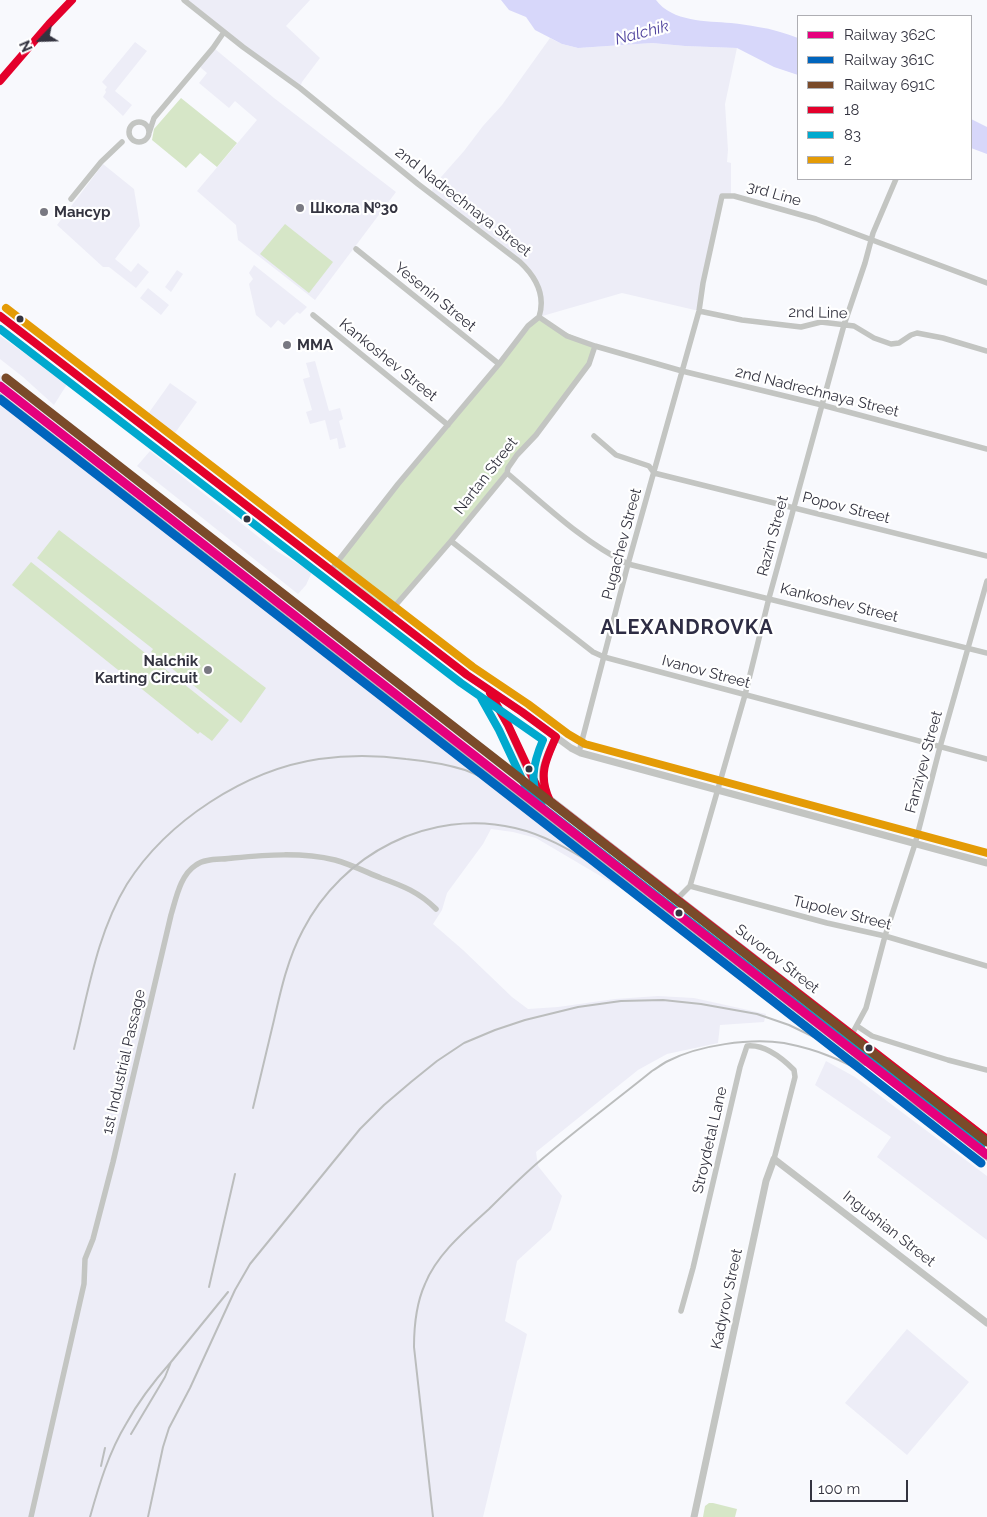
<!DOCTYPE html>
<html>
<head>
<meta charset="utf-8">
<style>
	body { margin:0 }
	#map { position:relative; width:987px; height:1517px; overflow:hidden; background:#f8f9fd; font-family:Raleway,sans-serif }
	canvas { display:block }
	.legend { position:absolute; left:797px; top:15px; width:175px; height:165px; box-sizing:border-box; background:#fff; border:1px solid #aeaeb3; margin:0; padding:6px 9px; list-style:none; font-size:15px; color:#343440 }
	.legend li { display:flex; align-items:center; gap:10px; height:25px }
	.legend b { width:25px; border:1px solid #aeaeb3 }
	.north { position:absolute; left:15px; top:15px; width:50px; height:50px; -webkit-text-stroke:4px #fff; paint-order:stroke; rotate:246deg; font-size:14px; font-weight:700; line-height:20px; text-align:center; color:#343440 }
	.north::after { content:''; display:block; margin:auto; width:18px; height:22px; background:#343440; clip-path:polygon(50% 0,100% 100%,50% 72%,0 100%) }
	.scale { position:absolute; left:810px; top:1480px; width:98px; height:22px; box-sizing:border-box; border:2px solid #343440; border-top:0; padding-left:6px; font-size:15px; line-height:18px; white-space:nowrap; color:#343440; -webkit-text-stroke:4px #fff; paint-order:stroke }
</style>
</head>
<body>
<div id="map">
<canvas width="987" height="1517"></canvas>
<ul class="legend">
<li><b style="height:6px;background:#e5007d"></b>Railway 362С</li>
<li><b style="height:6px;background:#0065bd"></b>Railway 361С</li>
<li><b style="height:6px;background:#7a4b2a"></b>Railway 691С</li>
<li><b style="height:6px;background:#e4002b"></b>18</li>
<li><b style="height:6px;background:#00a9ce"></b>83</li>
<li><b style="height:6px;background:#e49b06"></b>2</li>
</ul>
<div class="north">N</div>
<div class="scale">100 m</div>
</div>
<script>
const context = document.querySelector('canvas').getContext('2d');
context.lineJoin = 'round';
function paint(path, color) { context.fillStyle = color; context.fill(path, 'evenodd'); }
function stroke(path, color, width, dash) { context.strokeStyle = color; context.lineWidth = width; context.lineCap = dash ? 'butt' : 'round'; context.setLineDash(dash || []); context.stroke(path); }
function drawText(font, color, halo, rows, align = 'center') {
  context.font = font + ' Raleway,sans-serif'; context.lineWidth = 4.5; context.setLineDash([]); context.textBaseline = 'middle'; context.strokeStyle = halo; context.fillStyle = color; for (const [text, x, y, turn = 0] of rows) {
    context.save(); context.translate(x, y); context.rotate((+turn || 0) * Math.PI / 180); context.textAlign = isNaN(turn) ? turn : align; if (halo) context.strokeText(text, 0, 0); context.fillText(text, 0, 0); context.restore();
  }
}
const built = new Path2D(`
	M184 0H310L286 26 320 58 302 82 300 88Z
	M550 38 562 44 578 48 652 43 685 46 737 48 725 104 728 150 727 162 731 163V196H722L699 311 622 293 539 317 542 308 532 275 431 194 434 185 464 151 483 126 502 105Z
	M135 42 147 51 115 91 132 105 123 116 103 97 106 92 105 90 107 87 102 82Z
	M215 49 274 98 396 192 315 300 238 240 236 225 197 191 257 120 235 101 229 108 199 83 207 73 200 67Z
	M103 164 134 189 140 226 115 259 131 272 138 263 149 272 136 288 109 267H103L57 225Z
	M254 265 307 307 300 314 297 312 284 325 278 320 271 328 256 315 249 284 253 279 249 273Z
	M177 270 183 274 171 292 165 287Z
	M148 288 169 305 161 315 140 298Z
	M0 336 50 371 69 381 54 405 23 377 0 359Z
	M315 361 329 411 340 408 343 419 339 421 346 447 339 449 337 438 330 440 325 420 310 424 306 412 312 410 303 379 310 377 306 363Z
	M0 375 543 801 778 988 772 998 650 903 629 889 624 890 536 838 513 832 491 829 483 844 447 893 442 910 433 924 463 950 512 997 528 1009 558 1007 615 999 658 996 694 998 766 1014 764 1022 720 1025 718 1043 667 1054 638 1070 536 1152 538 1166 562 1196 551 1230 517 1261 505 1321 527 1334 483 1517H0Z
	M170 383 197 402 175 433 148 414Z
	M150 451 275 550 312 572 306 585 298 594 137 466Z
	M826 1061 855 1077 987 1176V1240L877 1157 891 1137 815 1085Z
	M907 1329 969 1382 907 1455 845 1403Z`);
const green = new Path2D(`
	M181 98 237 143 217 167 200 153 186 168 152 140 154 129Z
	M285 224 333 262 309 293 260 254Z
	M539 317 552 326 595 346 589 364 508 468 388 614 331 570 398 484Z
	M59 530 266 688 241 723 151 652 153 649 37 558Z
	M31 562 229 720 212 741 200 732 198 734 12 585Z
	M709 1503H713L737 1509 735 1517H703L705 1506Z`);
const water = new Path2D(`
	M501 0H656C672 22 707 21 731 23 740 24 749 25 758 27 772 29 785 33 798 38V75L774 67 737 48 685 46 652 43 578 48 562 44 535 30 526 17 509 10Z
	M971 119 987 127V154L971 148Z`);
const minor = new Path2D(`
	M184 0 243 47 300 88 418 184 520 262C536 277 546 295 539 317
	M0 81 49 24 72 0
	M129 132a10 10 0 1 1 20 0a10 10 0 1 1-20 0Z
	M149 133 154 118 213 48 224 32
	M71 199 101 162 122 142
	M356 249 499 364
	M699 311 742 320 801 327 821 322 854 326 874 338 891 344 899 343 911 335 917 333 943 338 987 351
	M313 315 448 425
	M539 317 567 336 595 346 682 371 822 405 987 449
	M594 436 616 455 649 466 654 473 987 556
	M507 473C545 505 583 542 628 564L987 653
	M451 541 593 652 604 657 987 759
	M331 570 398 484 499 364 528 326 539 317
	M388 614 451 541 507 473 508 468 517 455 536 435 589 364 595 346
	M579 752 628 564 699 311 703 283 722 196H734L816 219 987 283
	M690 886 827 923 885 936 987 966
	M677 899 690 886 745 695 769 598 844 325 865 263 873 233 896 179
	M857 1026 872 1036 948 1060 987 1070
	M852 1034 866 1008 885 936 915 844 940 747 987 581
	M681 1311 693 1268 740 1067 747 1046C765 1044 782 1058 794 1070L795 1077 774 1159
	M31 1517 84 1284 85 1259 93 1239 113 1162 171 915C176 899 180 875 196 865 205 858 221 860 233 858 266 855 301 852 335 860 350 864 366 872 381 878 403 886 419 892 436 909`);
const tertiary = new Path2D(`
	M556 737 571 748 581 753 987 863
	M694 1517 766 1181 774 1159 987 1323`);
const secondary = new Path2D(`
	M0 316 467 675 522 712 556 737C545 761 536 776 550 801
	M490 693 508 725 528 770 541 793 987 1139`);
const rail = new Path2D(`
	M0 394 531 806C510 792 489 779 465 770 446 764 426 761 406 759 377 755 347 755 319 759 245 770 167 821 127 884 97 933 88 993 74 1049
	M253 1108C260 1079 267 1049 274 1020 281 989 288 958 303 930 342 854 429 808 515 828 550 836 579 856 610 874
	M920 1108 987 1160
	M209 1287 235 1174
	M171 1362 228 1292
	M101 1466 105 1448
	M90 1517C99 1485 109 1452 126 1424 138 1402 155 1380 171 1362L165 1377 131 1434
	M148 1517 163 1447 169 1428 190 1388 235 1290 250 1264 360 1129 384 1105 411 1082 437 1061 464 1043 495 1030 525 1020 578 1007 621 1001 663 1000 701 1004 757 1014 789 1025 818 1039 865 1065 531 806
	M433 1517 414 1347C414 1325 416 1304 425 1284 437 1254 466 1230 489 1209 506 1192 523 1175 542 1159 577 1129 615 1101 652 1071 657 1068 662 1064 668 1061 699 1045 750 1038 784 1043 799 1046 815 1050 829 1056 863 1069 894 1091 925 1112`);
const bus1 = new Path2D(`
	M0 81 49 24 72 0
	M0 316 467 675 522 712 556 737C545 761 538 776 550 801L987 1139
	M490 693 508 725 538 789 543 795`);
const bus2 = new Path2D(`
	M0 329 461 683 543 740C533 763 528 786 543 808L981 1147
	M481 698 499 730 529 794 535 801`);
const bus3 = new Path2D(`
	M6 308 473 667 528 704 568 734 585 744 987 853`);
const rail1 = new Path2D(`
	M0 386 987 1155`);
const rail2 = new Path2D(`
	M0 399 981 1163`);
const rail3 = new Path2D(`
	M6 378 987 1142`);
const markers = [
	[300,208,5,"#797982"],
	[44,212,5,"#797982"],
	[20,319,4.5,"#343440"],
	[287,345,5,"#797982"],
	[247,519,4.5,"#343440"],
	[208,670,5,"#797982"],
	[529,769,4.5,"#343440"],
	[679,913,4.5,"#343440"],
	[869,1048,4.5,"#343440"]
];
const streetNames = [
	["3rd Line",774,194,16],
	["2nd Nadrechnaya Street",463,202,38],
	["Yesenin Street",435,297,39],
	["2nd Line",818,313,1],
	["Kankoshev Street",388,360,39],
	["2nd Nadrechnaya Street",817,392,14],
	["Nartan Street",486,476,-52],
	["Popov Street",846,508,14],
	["Razin Street",773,536,-75],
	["Pugachev Street",622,544,-75],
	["Kankoshev Street",839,603,14],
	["Ivanov Street",706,672,15],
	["Fanziyev Street",924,762,-75],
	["Tupolev Street",842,913,14],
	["Suvorov Street",777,959,38],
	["1st Industrial Passage",124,1062,-77],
	["Stroydetal Lane",710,1140,-77],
	["Ingushian Street",889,1229,38],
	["Kadyrov Street",727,1299,-78]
];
const poiNames = [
	["Школа №30",310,208],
	["Мансур",54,212],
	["MMA",297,345],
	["Nalchik",198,661,"right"],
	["Karting Circuit",198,678,"right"]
];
const waterNames = [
	["Nalchik",642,33,-15]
];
const districtNames = [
	["ALEXANDROVKA",687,628]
];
paint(built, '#ededf7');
paint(green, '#d6e6c7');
paint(water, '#d7d7fa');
stroke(minor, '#c3c5c2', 5.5);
stroke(tertiary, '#c3c5c2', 7);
stroke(secondary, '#b8bbb7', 8);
stroke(rail, '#bbbdbd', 2);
stroke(bus1, '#e4002b', 8);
stroke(bus2, '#00a9ce', 8);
stroke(bus3, '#e49b06', 8);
stroke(rail1, '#e5007d', 9);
stroke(rail2, '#0065bd', 9);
stroke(rail3, '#7a4b2a', 9);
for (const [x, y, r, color] of markers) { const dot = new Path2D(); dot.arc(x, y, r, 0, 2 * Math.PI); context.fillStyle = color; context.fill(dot); stroke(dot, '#fff', 2); }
drawText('15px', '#343440', '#fff', streetNames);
drawText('bold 15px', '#343440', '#fff', poiNames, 'left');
drawText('italic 16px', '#50449e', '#fff', waterNames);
context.letterSpacing = '1px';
drawText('bold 20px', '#2e2d44', '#fff', districtNames);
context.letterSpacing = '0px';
</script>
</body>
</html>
